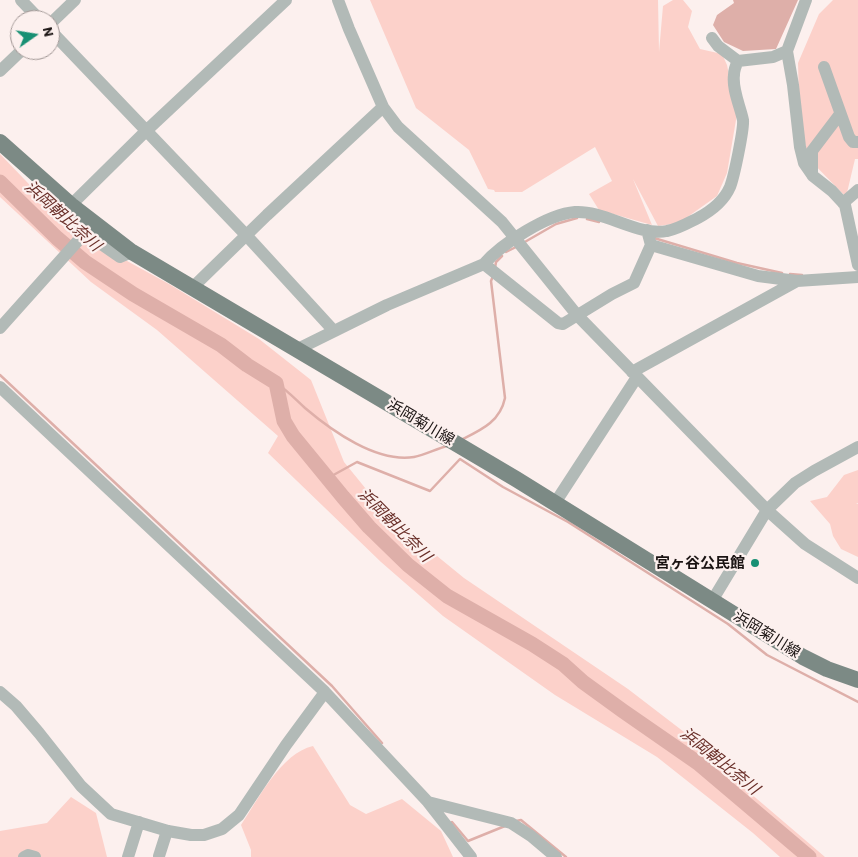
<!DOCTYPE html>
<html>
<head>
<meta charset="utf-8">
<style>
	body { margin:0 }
	#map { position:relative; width:858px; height:857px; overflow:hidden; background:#fcf0ee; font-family:Barlow,sans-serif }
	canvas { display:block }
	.north { position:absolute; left:10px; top:10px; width:50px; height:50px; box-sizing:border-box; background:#fcf0ee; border:1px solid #a29896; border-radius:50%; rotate:77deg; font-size:14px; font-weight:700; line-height:20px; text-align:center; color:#1a1312 }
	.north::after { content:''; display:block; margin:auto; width:18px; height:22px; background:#189074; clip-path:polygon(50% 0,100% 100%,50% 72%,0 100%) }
</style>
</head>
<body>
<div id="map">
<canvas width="858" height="857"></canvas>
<div class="north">N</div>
</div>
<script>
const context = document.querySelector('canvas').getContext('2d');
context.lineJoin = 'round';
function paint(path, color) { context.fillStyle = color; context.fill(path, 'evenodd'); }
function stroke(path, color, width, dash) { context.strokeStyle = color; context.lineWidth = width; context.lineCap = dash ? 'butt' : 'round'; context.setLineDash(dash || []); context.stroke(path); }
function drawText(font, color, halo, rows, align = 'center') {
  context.font = font + ' Barlow,"Noto Sans JP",sans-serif'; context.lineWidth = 4.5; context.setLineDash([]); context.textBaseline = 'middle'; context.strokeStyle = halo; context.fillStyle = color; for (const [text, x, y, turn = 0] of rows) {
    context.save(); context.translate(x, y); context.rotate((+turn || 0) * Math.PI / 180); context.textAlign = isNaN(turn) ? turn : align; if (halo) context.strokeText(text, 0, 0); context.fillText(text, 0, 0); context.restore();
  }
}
const green = new Path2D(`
	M370 0H658L659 52 663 6 673 0H683L692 11 688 27 700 49 722 54 727 65 737 114 727 173 717 196 679 223 658 226 633 179 652 225 599 210 589 194 612 181 595 147 522 192H495L494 190 488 189 469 150 416 108Z
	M833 0H858V159H855L846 197 807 157 799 100 798 63 819 14Z
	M0 154 76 233 169 284 259 339 311 380 344 462 388 516 464 578 628 689 688 735 743 787 825 857H780L753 833 657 757 555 695 443 616 381 562 268 453 278 436 157 330 91 282 0 197Z
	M858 470V503L856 504H858V557L841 549 833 536 830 524 810 501 827 497 844 475Z
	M313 746 350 805 366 814 402 799 441 831 453 857H251V850L241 825C258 800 281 753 313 746Z
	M71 797 96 813 107 857H0V831L47 823Z`);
const water = new Path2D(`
	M733 0H798L776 49 743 51 724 42 713 25 717 15 734 3Z`);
const stream = new Path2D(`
	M587 219 599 222
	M654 238 737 263 782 273
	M523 243 556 224 577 218
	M506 252 516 247
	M495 268 496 262 502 256
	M790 274 802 275
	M0 375 332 686 382 743
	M276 383C287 390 295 399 305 408 332 431 377 463 414 457 425 455 436 449 447 446
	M461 440C481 430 500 422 505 398L491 281 493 276
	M328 478 357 462 430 491 460 459 503 487 568 522 728 624 767 655 858 702
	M516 821 521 820 566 857
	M452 822 468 841 505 826`);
const river = new Path2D(`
	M0 182 57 238 85 262 133 294 221 345 247 365 276 383 284 421 293 436 343 497 369 527 408 565 447 596 532 644 563 664 583 682 623 711 698 763 809 857`);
const minor = new Path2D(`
	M21 0 40 20
	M338 0 349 29 383 107 398 127 502 222 577 315 767 510 805 544 858 578
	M806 0 787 51 793 85 800 147 804 163 813 176 832 191 845 205 858 265
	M50 24 75 0
	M50 30 246 235 334 331
	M712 38 718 46 738 61
	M824 67 849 137 853 142H858
	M0 71 22 50
	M812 175V151L840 114
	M50 187 49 196 84 232 120 257 132 252
	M843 203 858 190
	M71 205 146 131 286 0
	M651 245 758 276 797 281 858 277
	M484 264 558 323 563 324 612 294 634 283 651 245 647 230
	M192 288 267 215 383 107
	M0 328 93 224
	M298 349 387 305 484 264C501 244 548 214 575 212 604 210 639 237 667 231 678 229 688 223 698 218 711 211 724 201 730 187 734 177 744 129 743 120 740 106 732 89 734 75 734 70 736 65 738 61L773 57 787 51
	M632 372 797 281
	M0 387 325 692 428 802 511 823 531 836 556 857
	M555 503 637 377
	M712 601 767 510 795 483 814 471 858 447
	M0 692 16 706 39 733 81 786 111 814 168 831 191 835H204L222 829 239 815 286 745 325 692
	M428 802 471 857
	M159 856 167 831
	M24 857 28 855 35 857
	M128 857 139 822`);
const major = new Path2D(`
	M0 142 71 205 132 252 516 479 803 657 827 669 858 680`);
const markers = [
	[755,563,5,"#189074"]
];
const streetNames = [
	["浜岡菊川線",421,422,31],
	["浜岡菊川線",767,634,32]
];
const poiNames = [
	["宮ヶ谷公民館",745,563]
];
const waterNames = [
	["浜岡朝比奈川",63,216,42],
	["浜岡朝比奈川",395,525,45],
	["浜岡朝比奈川",720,761,39]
];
paint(green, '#fcd1ca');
paint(water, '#deafa9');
stroke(stream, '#deafa9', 2.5);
stroke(river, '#deafa9', 15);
stroke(minor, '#b2bab7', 12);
stroke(major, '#7c8a85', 16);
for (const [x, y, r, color] of markers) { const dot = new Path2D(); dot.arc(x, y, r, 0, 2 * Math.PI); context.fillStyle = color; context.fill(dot); stroke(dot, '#fcf0ee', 2); }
drawText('15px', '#1a1312', '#fcf0ee', streetNames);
drawText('bold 15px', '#1a1312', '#fcf0ee', poiNames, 'right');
drawText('italic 16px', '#692e28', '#fcf0ee', waterNames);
</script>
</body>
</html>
